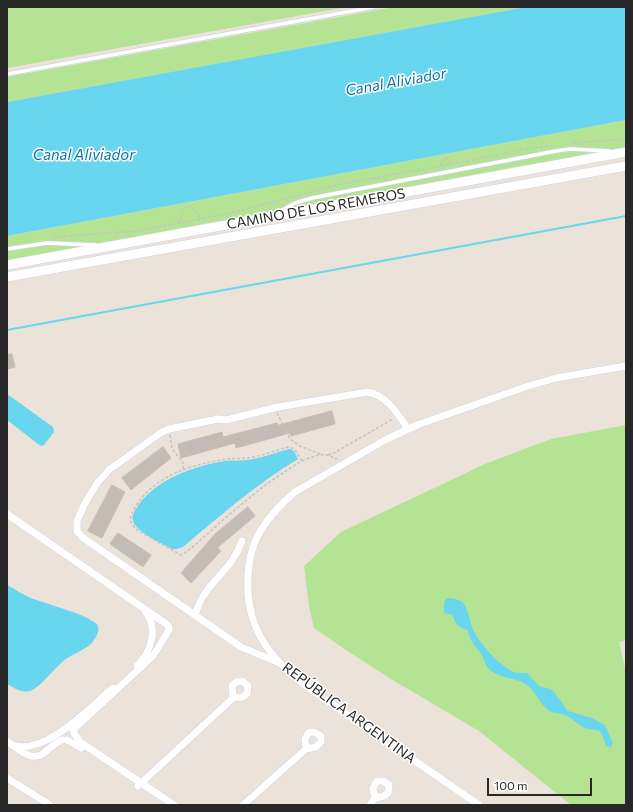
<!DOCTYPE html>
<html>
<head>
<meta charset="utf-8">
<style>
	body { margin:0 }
	#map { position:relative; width:633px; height:812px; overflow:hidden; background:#ebe2d9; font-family:Commissioner,sans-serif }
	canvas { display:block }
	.frame { position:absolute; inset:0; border:8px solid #282828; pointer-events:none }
	.scale { position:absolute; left:487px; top:778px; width:105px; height:18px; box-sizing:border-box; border:2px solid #282828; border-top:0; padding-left:5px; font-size:12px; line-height:14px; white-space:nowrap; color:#282828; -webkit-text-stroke:3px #fff; paint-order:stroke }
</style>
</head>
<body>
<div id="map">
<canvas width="633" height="812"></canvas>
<div class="frame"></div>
<div class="scale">100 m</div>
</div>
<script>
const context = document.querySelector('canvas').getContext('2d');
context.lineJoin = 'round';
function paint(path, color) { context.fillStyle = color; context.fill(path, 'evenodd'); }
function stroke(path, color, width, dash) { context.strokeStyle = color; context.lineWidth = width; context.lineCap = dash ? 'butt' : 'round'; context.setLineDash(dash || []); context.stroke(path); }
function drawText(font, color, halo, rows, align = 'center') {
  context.font = font + ' Commissioner,sans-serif'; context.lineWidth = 3; context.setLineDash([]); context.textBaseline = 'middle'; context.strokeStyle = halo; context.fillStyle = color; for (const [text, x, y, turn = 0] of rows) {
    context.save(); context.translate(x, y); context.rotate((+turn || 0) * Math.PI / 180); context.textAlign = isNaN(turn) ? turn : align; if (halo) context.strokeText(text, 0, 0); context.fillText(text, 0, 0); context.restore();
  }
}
const green = new Path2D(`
	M7 7H347L7 68Z
	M394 7H526L7 102V77Z
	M626 120V147L176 229 7 262V236Z
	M626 425V640L619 642 626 672V805H571L479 731 391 679 346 650 314 628 309 606 304 566 341 532 485 464 551 439Z`);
const water = new Path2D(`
	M526 7H626V120L7 236V102Z
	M7 394 53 427 54 432 44 445 41 446 38 444 7 420Z
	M290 449 294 451 298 459C256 484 220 516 183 547L177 549H172C162 543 136 532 133 521 131 515 136 509 139 504 159 478 194 466 225 461 232 460 239 461 246 460 261 459 276 452 290 449Z
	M7 585C15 589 23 595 31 598 43 603 94 616 98 626 100 631 95 639 92 643 85 650 74 653 66 659 56 666 40 688 30 691 21 693 14 688 7 684Z
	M447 598C453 598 460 599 464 604 468 609 470 623 473 630 480 644 498 664 512 671 517 674 522 672 527 673L539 686 550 689 554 692 568 711 592 718 605 725 613 743 611 747 606 746 601 732C595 729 589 730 583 727 577 724 572 718 565 715 560 713 553 714 548 710 539 703 536 691 527 685 514 676 500 680 488 668 484 663 484 657 480 652 473 643 471 643 468 631L457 625 452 615 444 613V602Z`);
const stream = new Path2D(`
	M7 330 626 216`);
const building = new Path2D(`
	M12 354 15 367 7 369V355Z
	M332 411 335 424 291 436 290 433 236 448 235 443 181 458 178 444 222 432 223 437 277 423 278 425Z
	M163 447 171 458 131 490 122 478Z
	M112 485 125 492 102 538 88 531Z
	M248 507 255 516 217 548 221 551 191 583 181 573 215 534Z
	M118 533 151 555 143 567 110 544Z`);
const path = new Path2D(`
	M573 143 626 139
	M440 166 444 158H446L451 163
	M179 223 182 211 186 206 192 207 200 218
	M54 237 136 231 169 225 231 213 341 184 452 164 519 150 555 145
	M277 413 290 439 300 446 320 454
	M170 435 172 448 183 463V470
	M328 455 334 453 393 419
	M302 461C298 455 295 447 288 447 274 451 260 457 246 458 240 459 234 458 228 459 193 464 155 475 136 506 129 517 128 521 137 530L181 555 189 550C225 519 260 485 302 461L304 460C318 455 324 451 338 460`);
const service = new Path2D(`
	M7 74 374 7
	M279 212 295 203 312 198 556 151 570 149 609 151
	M7 249 47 243 96 245`);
const minor = new Path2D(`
	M7 514 165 623 169 627V630L153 656 73 730
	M195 615C197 609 199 603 202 598 215 576 233 567 242 541
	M277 662 241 647 82 537 77 531V521L85 503 98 482 110 469 162 432 169 429 218 419 226 420 278 407 368 392C386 395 398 414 408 429
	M137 666C151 652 159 628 145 611
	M242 681 248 686 247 694 243 697 233 698 232 686 236 682Z
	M309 732H314L321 736V742L316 747 306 749 305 739Z
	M74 733 80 742 174 805
	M67 740 81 748
	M7 741C18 748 30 763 44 753 50 748 55 743 62 740
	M15 746C48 753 89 708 113 688
	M7 778 50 805
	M377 781H383L389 785 388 793 384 796 375 798 373 788Z
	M138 786 233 698
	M243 805 306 749
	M370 805 375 798
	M479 805 306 686C268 657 245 626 248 576 249 560 252 544 261 530 270 515 282 503 295 492L385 440 417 425 525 387 556 378 626 366`);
const secondary = new Path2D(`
	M7 265 626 152
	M7 277 626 166`);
const streetNames = [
	["CAMINO DE LOS REMEROS",316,209,-10],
	["REPÚBLICA ARGENTINA",349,713,36]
];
const waterNames = [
	["Canal Aliviador",396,82,-10],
	["Canal Aliviador",84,155]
];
paint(green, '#b5e394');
paint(water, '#69d6f0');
stroke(stream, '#69d6f0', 2);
paint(building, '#c3bcb6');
stroke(building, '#c6beb3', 1);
stroke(service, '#cfd4e2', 5);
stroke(minor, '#cfd4e2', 8);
stroke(secondary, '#cfd4e2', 10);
stroke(path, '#c3c3c3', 1.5, [3, 2]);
stroke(service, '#fff', 3.5);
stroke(minor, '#fff', 7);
stroke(secondary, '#fff', 9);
drawText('14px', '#282828', '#fff', streetNames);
drawText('italic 15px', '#0b739a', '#fff', waterNames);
</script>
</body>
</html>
